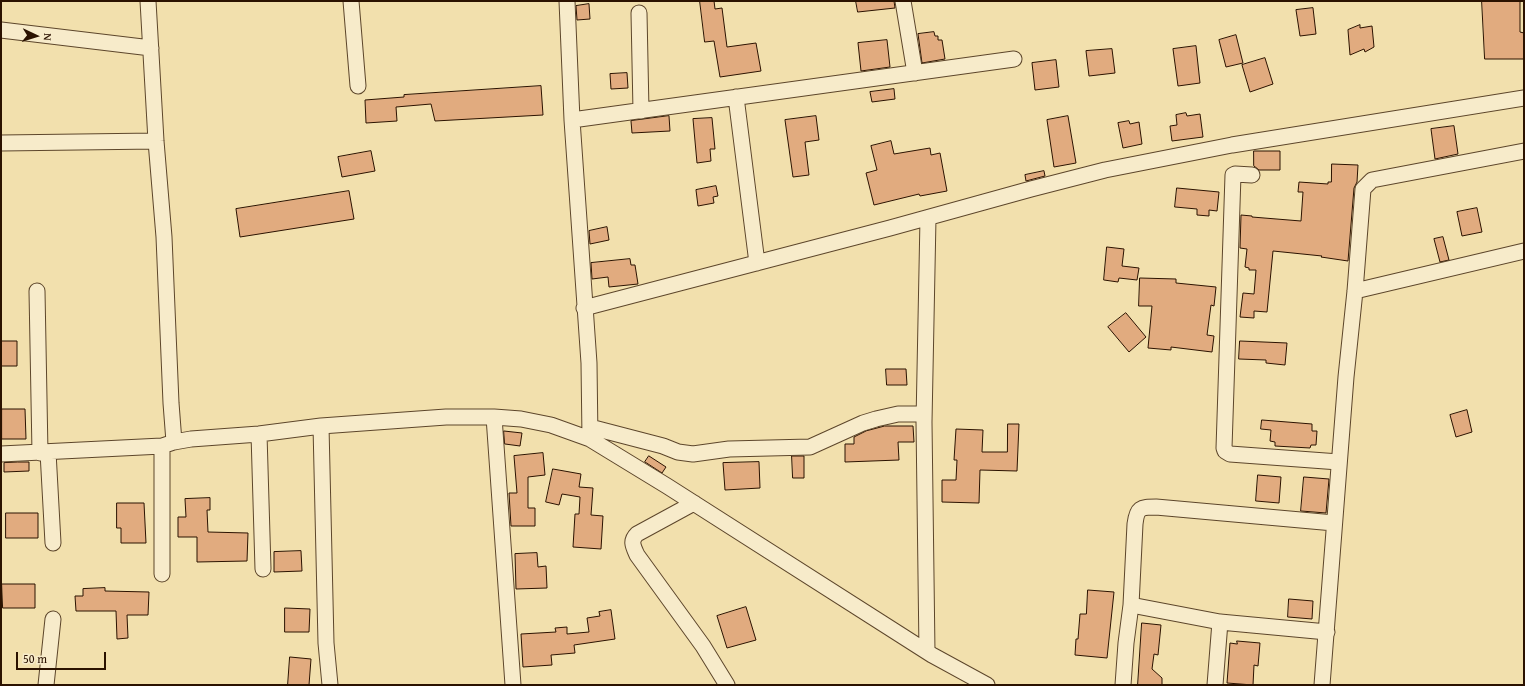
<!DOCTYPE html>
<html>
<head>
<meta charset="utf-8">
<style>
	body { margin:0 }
	#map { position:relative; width:1525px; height:686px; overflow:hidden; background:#f2e0ad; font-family:"Gentium Book Plus",serif }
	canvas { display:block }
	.frame { position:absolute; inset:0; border:2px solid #2b1200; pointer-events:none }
	.north { position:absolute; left:16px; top:16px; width:40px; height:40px; -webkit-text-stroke:3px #f7ebca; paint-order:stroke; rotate:94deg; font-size:11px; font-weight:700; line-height:16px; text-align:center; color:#2b1200 }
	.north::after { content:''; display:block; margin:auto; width:14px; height:18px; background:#2b1200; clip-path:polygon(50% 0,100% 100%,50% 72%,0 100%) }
	.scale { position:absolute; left:16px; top:652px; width:90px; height:18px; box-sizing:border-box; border:2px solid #2b1200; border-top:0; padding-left:5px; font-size:12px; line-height:14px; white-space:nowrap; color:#2b1200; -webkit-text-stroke:3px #f7ebca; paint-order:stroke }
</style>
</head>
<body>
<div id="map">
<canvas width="1525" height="686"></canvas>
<div class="frame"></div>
<div class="north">N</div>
<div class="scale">50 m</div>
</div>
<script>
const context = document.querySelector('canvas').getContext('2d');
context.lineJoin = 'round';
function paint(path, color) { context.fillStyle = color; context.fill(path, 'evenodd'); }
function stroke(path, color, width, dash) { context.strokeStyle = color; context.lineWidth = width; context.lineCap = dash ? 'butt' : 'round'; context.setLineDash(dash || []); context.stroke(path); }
const building = new Path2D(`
	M700 1H714L715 9 722 8 727 47 756 43 761 71 720 77 714 41 705 42Z
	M856 1H894L895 8 858 12Z
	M1482 1H1520V32L1524 33V59H1485Z
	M589 4 590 19 577 20 576 6Z
	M1313 8 1316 34 1300 36 1296 10Z
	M1360 25V28L1372 26 1374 47 1365 52 1364 49 1350 55 1348 30Z
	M934 32 935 36H938V40H942L945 59 922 63 918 34Z
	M1236 35 1243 63 1226 67 1219 40Z
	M887 40 890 67 861 71 858 43Z
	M1196 46 1200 83 1178 86 1173 49Z
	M1112 49 1115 73 1089 76 1086 51Z
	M1265 58 1273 84 1250 92 1242 65Z
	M1056 60 1059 87 1035 90 1032 63Z
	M627 73 628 88 611 89 610 74Z
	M541 86 543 115 435 121 431 104 396 107 397 121 366 123 365 100 404 97V95Z
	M894 89 895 99 872 102 870 92Z
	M1186 113 1187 116 1200 114 1203 137 1172 141 1170 126 1177 125 1176 115Z
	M669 116 670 131 632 133 631 121Z
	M816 116 819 140 805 142 809 175 793 177 785 120Z
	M1068 116 1076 163 1054 167 1047 120Z
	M712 118 715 149H710L711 161 697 163 693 119Z
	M1129 121 1130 124 1139 122 1142 144 1123 148 1118 123Z
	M1454 126 1458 154 1435 159 1431 129Z
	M891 141 894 154 930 148 931 155 940 153 947 191 920 196 919 194 874 205 866 173 877 170 871 146Z
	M371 151 375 171 342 177 338 157Z
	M1254 151H1280V170H1259L1254 166Z
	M1332 164 1358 165 1357 182 1354 188 1348 261 1321 257 1322 256 1273 251 1267 312 1254 311V318L1240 317 1243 293 1254 294 1256 270H1249V268L1245 267 1247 249 1240 248 1241 215 1252 216V217L1301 221 1303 192H1298L1299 182 1328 184V182H1331Z
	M1044 171 1045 176 1026 181 1025 175Z
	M716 186 718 196 713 197 714 203 698 206 696 190Z
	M1177 188 1219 192 1217 211 1209 210V216L1197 215V209L1175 207Z
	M349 191 354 219 240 237 236 209Z
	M1477 208 1482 232 1462 236 1457 212Z
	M607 227 609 240 590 244 589 231Z
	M1443 237 1449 260 1440 262 1434 239Z
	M1107 247 1124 249 1122 266 1139 268 1137 280 1119 278 1118 282 1104 280Z
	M630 259 631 265H635L638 284 609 287 608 277 592 279 591 263Z
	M1140 278 1176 279V283L1216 287 1214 306 1211 305 1207 335 1214 336 1212 352 1171 347V350L1148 348 1152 306H1139Z
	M1126 313 1146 337 1129 352 1108 327Z
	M1 341H17V366H1Z
	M1240 341 1287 343 1285 365 1266 363V360L1239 359Z
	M886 369H906L907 385H887Z
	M2 409H25L26 439H2Z
	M1467 410 1472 432 1456 437 1450 415Z
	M1262 420 1312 424V431H1317L1316 445H1311L1310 448 1275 446V442L1270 441 1271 430 1261 429Z
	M1008 424H1019L1017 471 980 470 979 503 942 502V480H956L957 460H954L956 429 983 430 982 452H1007Z
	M885 426H913L914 442H898L899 460 845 462V444H854V437L866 431Z
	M504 431 522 433 520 446 505 444Z
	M543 453 545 475 528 477V508H535V526H511L509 493H517L514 456Z
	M649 456 666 467 662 473 645 462Z
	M792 456H804V478H793Z
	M18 462H29V471L4 472V463Z
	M759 462 760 488 725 490 723 463Z
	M553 469 581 474 579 487 593 488 591 515 603 516 601 549 573 547 575 514H579L580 497 562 494 559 505 546 502Z
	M1258 475 1281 477 1279 503 1256 501Z
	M1304 477 1329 479 1326 513 1301 511Z
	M210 498V510H207L208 532 248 533 247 561 197 562V537H178V517H186L185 499Z
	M117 503H144L146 543H121V528H117Z
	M6 513H38V538H6Z
	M301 551 302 571 274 572V552Z
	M537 553 538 567 546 566 547 588 516 589 515 554Z
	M2 584H35V608H3Z
	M105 588V591L149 592 148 615H127L128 638 117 639 116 611H76L75 596H83V589Z
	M1088 590 1114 592 1107 658 1075 655 1076 639H1078L1080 614H1086Z
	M1289 599 1313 601 1312 619 1288 617Z
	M746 607 756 640 727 648 717 616Z
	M285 608 310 609 309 632H285Z
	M611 610 615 639 574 645 575 653 551 655 552 665 523 667 521 634 556 632 555 628 567 627V634L589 632 587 618 600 616 599 612Z
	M1142 623 1161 625 1158 655 1154 654 1152 669 1162 678V685H1138Z
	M1237 641 1260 643 1258 666 1254 665 1253 685 1227 683 1230 643 1237 644Z
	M290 657 311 659 309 685H288Z`);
const minor = new Path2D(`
	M148 1 156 141 164 237 171 403 174 442
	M351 1 358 86
	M567 1 572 120 589 363 590 439
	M903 1 915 73
	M639 13 641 111
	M1 30 151 48
	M736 97 757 263
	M572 120 1014 59
	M1 143 156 141
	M1252 175 1235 174 1233 175 1224 448 1225 451 1230 454 1339 462
	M37 291 40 453
	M1355 291 1524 251
	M584 308 890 228 1031 189 1105 170 1232 145 1524 98
	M494 417 513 685
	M321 426 326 643 330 685
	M590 427 663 446 678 452 693 454 729 449 810 447 863 423 876 419 898 414H924
	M259 434 263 569
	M162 446V574
	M48 452 53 543
	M1 454 162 446 174 442 191 439 259 434 321 426 446 417H494L521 419 551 425 590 439 667 486 932 655 987 685
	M694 503 637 534C630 541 633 546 637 555L703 646 727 685
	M1131 605 1220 622 1327 632
	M927 652 924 422 928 218
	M46 685 53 619
	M1123 685 1126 643 1131 605 1135 524C1137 508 1140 507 1156 507L1334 523
	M1215 685 1220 622
	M1322 685 1346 377 1355 291 1363 189 1372 180 1524 151`);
paint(building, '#e1ab7f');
stroke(building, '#2b1200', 1);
stroke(minor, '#5d462b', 17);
stroke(minor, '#f7ebca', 15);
</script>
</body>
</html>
